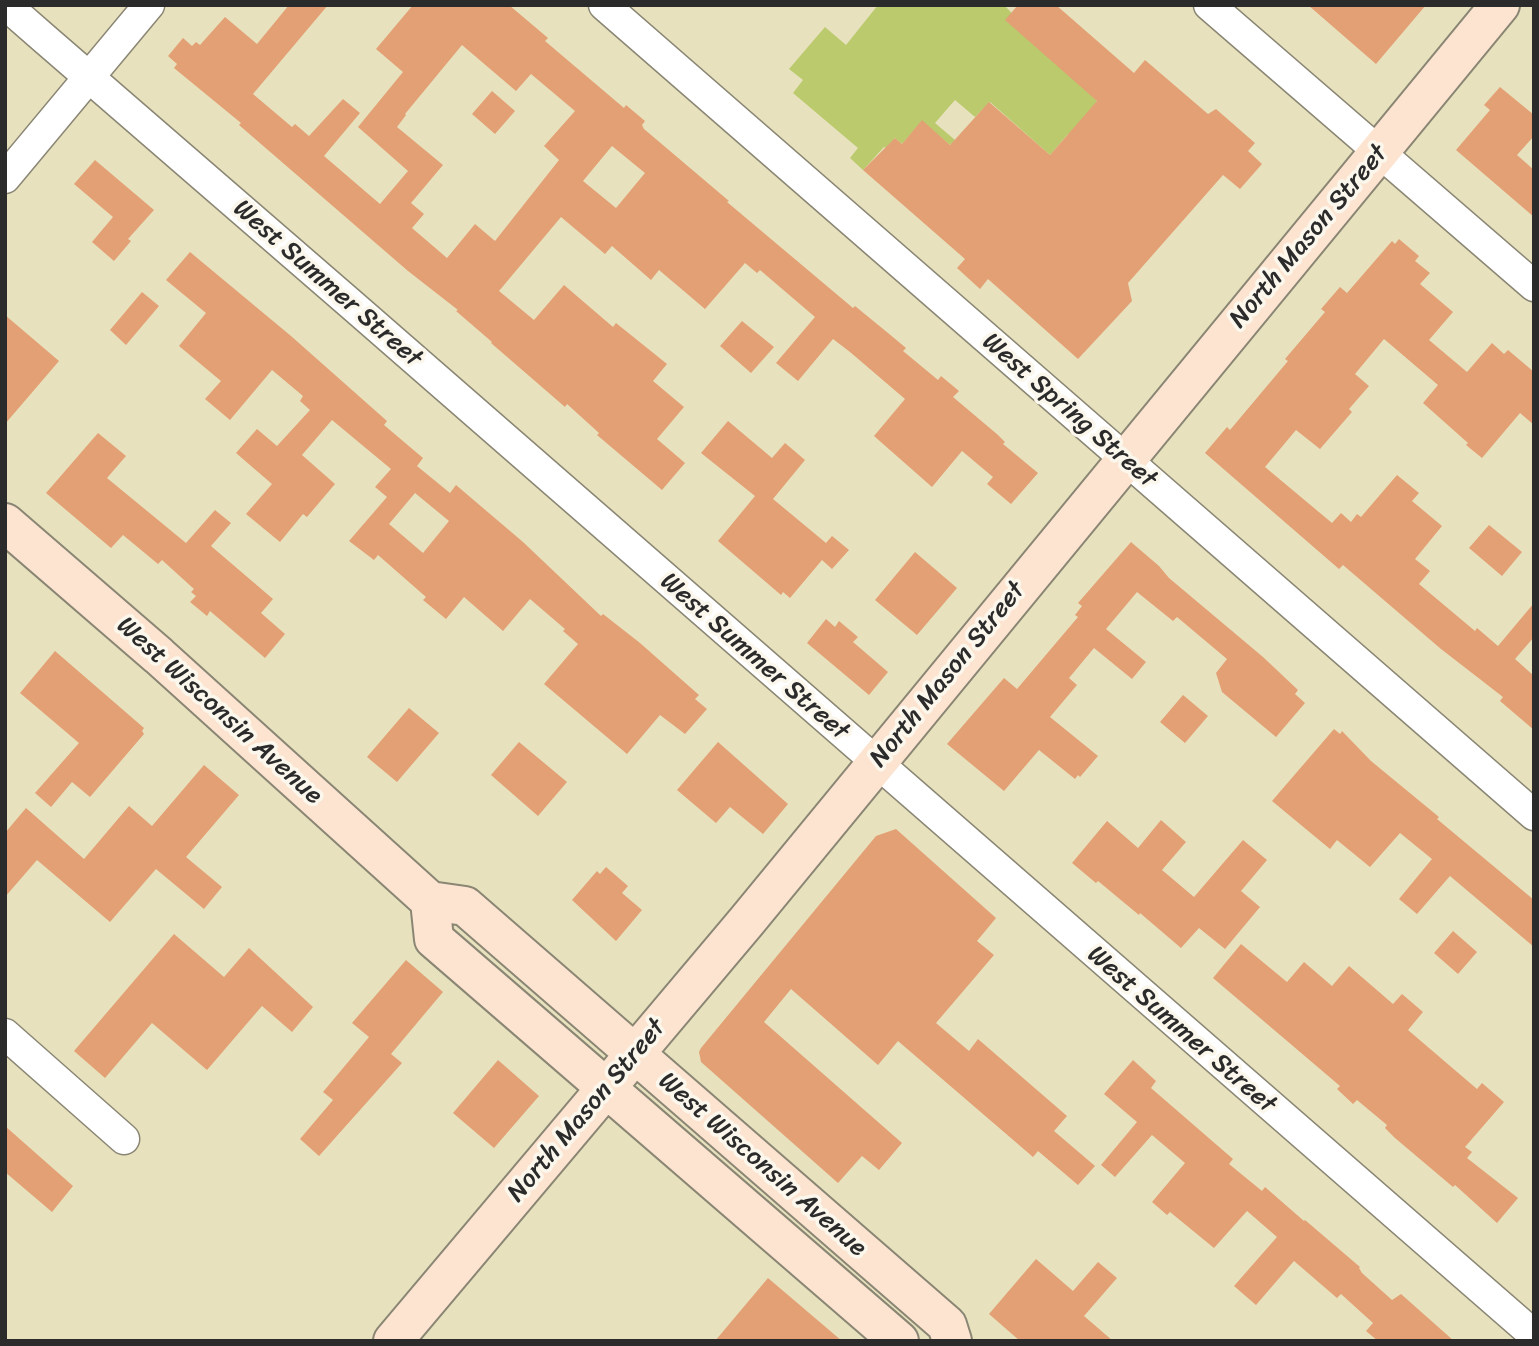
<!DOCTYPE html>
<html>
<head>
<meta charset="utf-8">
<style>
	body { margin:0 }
	#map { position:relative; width:1539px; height:1346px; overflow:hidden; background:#e8e1be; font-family:Sriracha,sans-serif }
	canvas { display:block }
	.frame { position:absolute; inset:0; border:7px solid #2b2b2b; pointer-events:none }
</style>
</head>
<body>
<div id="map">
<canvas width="1539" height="1346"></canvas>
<div class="frame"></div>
</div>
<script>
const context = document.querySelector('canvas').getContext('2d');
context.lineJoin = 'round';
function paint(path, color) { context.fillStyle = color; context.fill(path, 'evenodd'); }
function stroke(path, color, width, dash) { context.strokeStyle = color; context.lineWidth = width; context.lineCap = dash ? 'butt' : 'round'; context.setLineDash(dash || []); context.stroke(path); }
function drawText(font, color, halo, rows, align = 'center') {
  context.font = font + ' Sriracha,sans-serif'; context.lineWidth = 7; context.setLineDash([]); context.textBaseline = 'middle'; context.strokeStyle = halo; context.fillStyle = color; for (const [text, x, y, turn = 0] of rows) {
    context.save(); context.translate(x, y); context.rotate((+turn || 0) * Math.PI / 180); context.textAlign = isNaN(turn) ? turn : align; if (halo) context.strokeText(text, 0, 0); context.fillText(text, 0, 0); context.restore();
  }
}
const green = new Path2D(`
	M878 5H1004L1097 101 1080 133 1068 134 1050 155 990 102 975 117 955 100 935 123 955 140 950 145 922 121 902 144 895 138 886 148 884 147 863 170 850 158 858 148 793 93 803 80 789 69 825 27 846 45Z`);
const building = new Path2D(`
	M289 5H328L253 94 292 127 295 124 309 136 343 99 360 113 324 156 380 204 408 171 358 127 403 72 376 49 413 5H509L548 38 545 41 624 108 626 105 645 121 642 125 644 129 729 201 727 202 853 308 855 306 888 333 906 348 903 351 938 380 941 376 959 391 953 397 998 435 1005 442 1003 444 1038 473 1011 504 987 484 993 477 962 451 932 487 874 436 905 399 850 352 833 339 798 381 776 363 815 317 760 270 757 273 745 263 705 309 659 270 651 280 612 246 605 254 561 217 499 291 534 320 564 285 613 327 616 323 667 364 653 381 684 407 657 439 685 463 662 490 597 435 599 433 567 404 565 407 491 343 492 342 456 311 458 310 408 271 239 125 241 123 174 68 177 64 168 56 183 38 192 46 196 42 200 45 225 17 257 44ZM462 45 516 91 531 74 575 111 544 146 559 160 495 241 475 224 447 258 412 228 424 214 411 203 443 165 397 127 406 115 405 114ZM612 146 645 173 616 208 583 181Z
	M1018 5H1056L1134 73 1145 60 1208 114 1216 109 1255 143 1248 151 1262 164 1240 189 1223 175 1128 283 1132 301 1078 359 988 279 980 289 957 268 965 259 863 170 895 138 902 144 922 120 950 145 989 102 1050 155 1097 101 1005 20Z
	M1308 5H1426L1376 64Z
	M1500 87 1534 115V136L1517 155 1534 170V217L1456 150 1490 110 1484 105Z
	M492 91 515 111 495 134 472 114Z
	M95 160 154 210 128 239 131 241 114 261 92 242 113 217 74 184Z
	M1399 239 1419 256 1415 261 1430 273 1420 284 1453 312 1429 340 1467 372 1492 343 1504 354 1508 350 1534 372V425L1520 413 1482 458 1466 445 1468 443 1423 403 1438 385 1384 339 1355 374 1369 386 1349 409 1352 412 1320 449 1296 430 1265 467 1332 523 1341 513 1351 522 1357 514 1361 517 1397 475 1419 493 1412 501 1442 526 1415 559 1430 571 1419 584 1475 631 1477 628 1498 646 1534 603V637L1515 659 1534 676V730L1500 701 1503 697 1441 649 1343 565 1339 569 1205 453 1227 427 1230 430 1288 361 1285 359 1325 312 1321 309 1340 287 1347 293 1392 241 1395 244Z
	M190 252 291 336 387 421 384 425 423 458 417 466 450 493 456 485 523 542 601 616 603 614 640 643 699 695 695 699 707 709 685 734 660 715 627 754 544 684 578 644 563 631 565 629 530 599 503 631 464 597 446 619 423 600 426 597 378 555 374 560 349 541 387 497 375 487 391 469 332 420 302 455 335 484 307 517 303 514 280 542 246 514 272 484 236 453 257 429 277 446 310 410 300 401 303 396 272 370 230 420 205 399 221 381 179 346 206 313 166 280ZM415 493 449 521 423 553 389 524Z
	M142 292 159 306 126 345 110 330Z
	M5 315 59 361 5 424Z
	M742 321 774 347 751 373 720 346Z
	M728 421 772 458 785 443 805 460 773 499 826 543 832 536 849 550 832 569 822 560 790 598 783 592 781 595 718 541 755 496 701 453Z
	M98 433 126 456 107 478 186 543 215 510 231 523 211 546 273 599 261 613 285 634 265 658 210 611 207 616 190 602 196 596 191 592 194 589 162 560 158 564 123 535 111 548 46 493Z
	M1489 525 1522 552 1502 576 1469 548Z
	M1131 542 1159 566 1169 578 1263 657 1298 690 1295 694 1305 703 1276 737 1222 692 1216 673 1227 659 1177 617 1173 621 1137 592 1106 629 1146 662 1132 679 1094 648 1069 678 1077 685 1050 717 1098 756 1080 777 1078 775 1075 779 1039 750 1004 791 947 744 1004 678 1017 689 1078 617 1075 615 1082 606 1078 603Z
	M915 552 957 588 917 635 875 600Z
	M826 619 835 627 839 621 858 637 853 642 888 672 869 695 807 643Z
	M55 651 144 728 142 731 144 734 90 797 72 782 51 807 35 793 79 743 20 693Z
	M1183 695 1208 716 1185 743 1160 722Z
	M409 708 439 733 397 782 367 757Z
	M1334 729 1340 734 1342 731 1371 761 1439 817 1437 819 1534 900V947L1450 876 1417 914 1399 899 1432 859 1400 833 1370 867 1337 840 1330 849 1272 801Z
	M519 742 567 782 538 816 491 775Z
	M718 742 788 804 763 834 730 807 716 823 677 790Z
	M204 765 239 795 186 857 222 887 204 909 156 869 110 922 37 860 5 897V833L26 808 84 859 129 806 152 826Z
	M1161 820 1186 842 1162 870 1194 897 1243 840 1267 860 1241 891 1260 907 1225 949 1199 928 1181 948 1140 913 1139 915 1098 881 1096 883 1072 863 1107 821 1138 848Z
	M896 829 996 918 977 941 994 955 936 1023 969 1051 978 1039 1067 1116 1054 1131 1095 1166 1078 1185 1038 1151 1033 1157 898 1041 878 1065 791 989 764 1022 902 1143 879 1170 862 1156 838 1183 701 1062 699 1052 701 1048 876 836Z
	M606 867 628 886 622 893 642 910 616 941 572 900 597 871 600 874Z
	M1453 931 1477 952 1458 974 1434 953Z
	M174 934 224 977 249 948 313 1007 292 1032 262 1006 207 1070 152 1023 105 1078 74 1051Z
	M1241 944 1287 982 1304 962 1332 986 1349 966 1393 1004 1402 994 1423 1012 1408 1030 1477 1089 1482 1083 1504 1102 1465 1147 1472 1152 1467 1158 1518 1198 1497 1223 1455 1185 1453 1187 1395 1138 1385 1128 1387 1125 1357 1100 1353 1104 1337 1089 1340 1086 1213 978Z
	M406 960 443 992 391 1054 402 1063 319 1156 300 1139 333 1100 323 1092 369 1037 352 1023Z
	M498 1060 539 1096 494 1148 453 1113Z
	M1133 1060 1156 1081 1151 1088 1233 1159 1229 1164 1262 1191 1265 1187 1304 1221 1305 1220 1360 1267 1359 1268 1362 1273 1392 1300 1401 1294 1454 1341H1378L1366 1331 1373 1323 1341 1294 1337 1298 1294 1261 1256 1305 1234 1286 1277 1237 1247 1211 1214 1248 1170 1212 1167 1215 1152 1202 1185 1163 1152 1135 1115 1177 1101 1165 1137 1122 1104 1094Z
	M5 1126 73 1186 52 1212 5 1172Z
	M1036 1259 1073 1291 1098 1262 1117 1278 1084 1316 1113 1341H1020L989 1314Z
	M768 1278 842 1341H715Z`);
const street = new Path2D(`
	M6 5C121 106 238 205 352 305 746 649 1139 994 1534 1335
	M604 5 1534 815
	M1209 5 1534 286
	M5 178 149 5
	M5 1034 124 1139`);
const secondary = new Path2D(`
	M5 523 159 656 430 901 465 906 947 1325 952 1341
	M430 901 434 939 899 1341
	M393 1341 746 922 1500 5`);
const streetNames = [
	["North Mason Street",1309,237,-50],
	["West Summer Street",327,284,41],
	["West Spring Street",1069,411,41],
	["West Summer Street",754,657,41],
	["North Mason Street",948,675,-51],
	["West Wisconsin Avenue",219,711,42],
	["West Summer Street",1181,1030,41],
	["North Mason Street",587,1111,-50],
	["West Wisconsin Avenue",762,1165,41]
];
paint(green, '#baca6d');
paint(building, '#e2a074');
stroke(street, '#8a8674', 33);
stroke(secondary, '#8a8674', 42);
stroke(street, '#fff', 30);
stroke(secondary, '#fde4d0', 38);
drawText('26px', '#2b2b2b', '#fbf7ec', streetNames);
</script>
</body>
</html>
